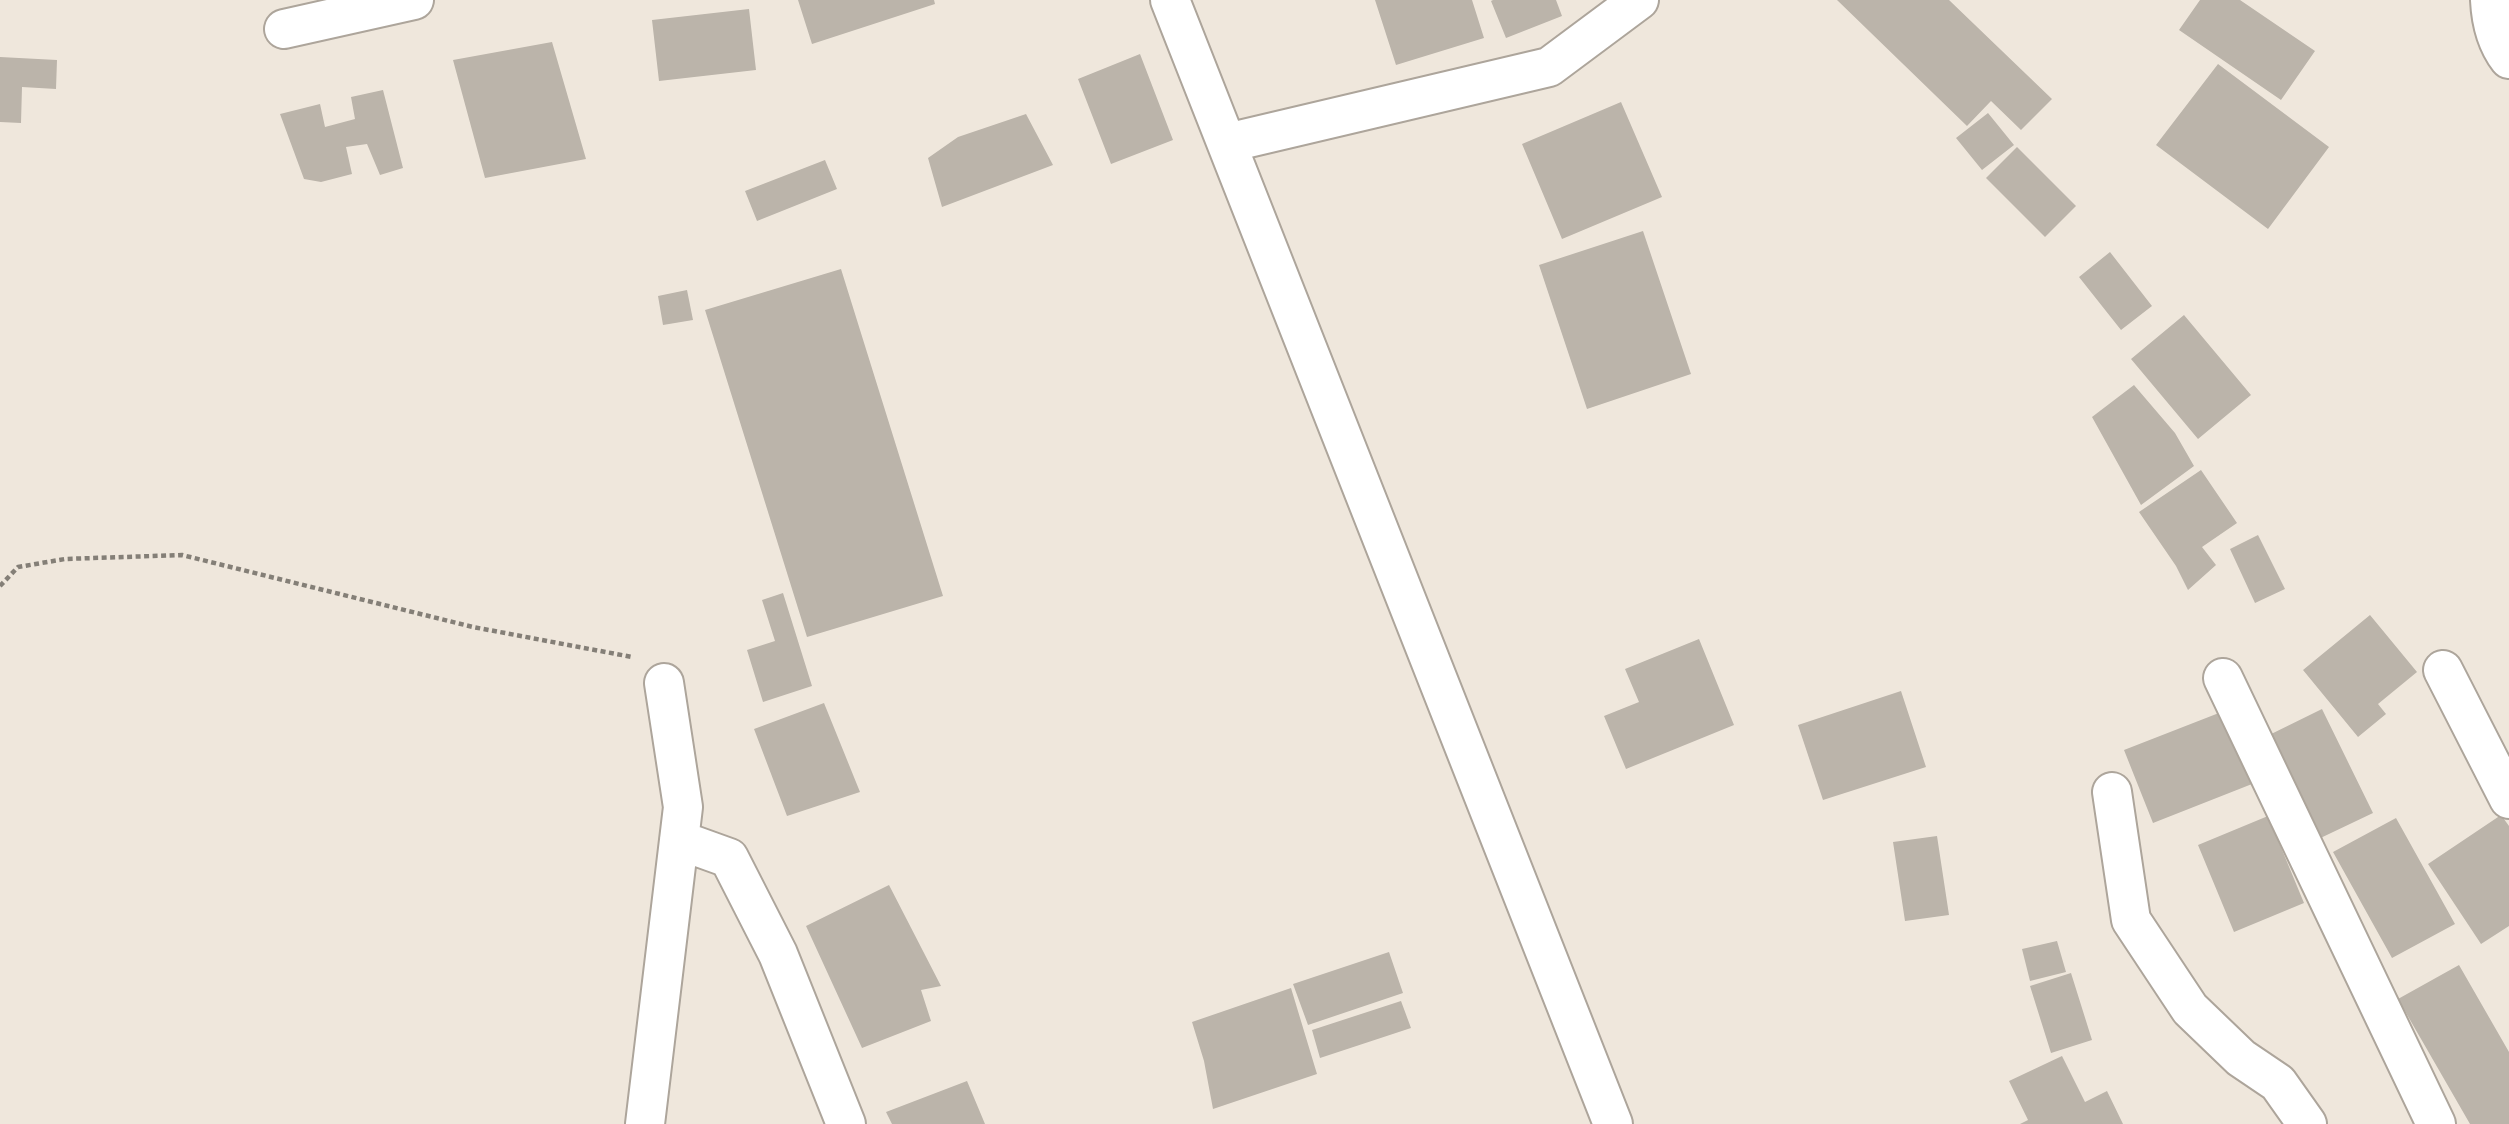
<!DOCTYPE html>
<html>
<head>
<meta charset="utf-8">
<style>
	body { margin:0 }
	canvas { display:block; background:#efe7dc }
</style>
</head>
<body>
<canvas width="2509" height="1124"></canvas>
<script>
const context = document.querySelector('canvas').getContext('2d');
context.lineJoin = 'round';
function paint(path, color) { context.fillStyle = color; context.fill(path, 'evenodd'); }
function stroke(path, color, width, dash) { context.strokeStyle = color; context.lineWidth = width; context.lineCap = dash ? 'butt' : 'round'; context.setLineDash(dash || []); context.stroke(path); }
const building = new Path2D(`
	M798 0H934L935 4 812 44Z
	M1375 0H1472L1484 38 1396 65Z
	M1493 0H1556L1562 16 1506 38 1491 1Z
	M1837 0H1949L2052 99 2021 130 1991 101 1967 126Z
	M2200 0H2240L2315 51 2281 100 2179 30Z
	M749 9 756 70 659 81 652 20Z
	M552 42 586 159 485 178 453 60Z
	M1140 54 1173 140 1111 164 1078 79Z
	M0 57 57 60 56 89 22 87 21 123 0 122Z
	M2218 64 2329 147 2268 229 2156 145Z
	M383 90 403 168 380 175 367 144 346 147 352 174 321 182 304 179 280 114 320 104 325 127 355 119 351 97Z
	M1621 102 1662 197 1562 239 1522 144Z
	M1988 113 2014 145 1982 170 1956 138Z
	M1026 114 1053 165 942 207 928 158 958 137Z
	M2017 147 2076 206 2045 237 1986 178Z
	M825 160 837 189 757 221 745 191Z
	M1643 231 1691 374 1587 409 1539 265Z
	M2110 252 2152 306 2121 330 2079 277Z
	M841 269 943 596 807 637 705 310Z
	M687 290 693 320 663 325 658 296Z
	M2184 315 2251 395 2198 439 2131 359Z
	M2134 385 2175 433 2194 466 2141 505 2092 417Z
	M2201 470 2237 523 2202 547 2216 565 2188 590 2176 566 2139 512Z
	M2258 535 2285 589 2255 603 2230 549Z
	M783 593 812 686 763 702 747 650 775 641 762 600Z
	M2370 615 2417 672 2378 704 2386 714 2358 737 2303 670Z
	M1699 639 1734 725 1626 769 1604 716 1639 702 1625 669Z
	M1901 691 1926 767 1823 800 1798 725Z
	M824 703 860 792 787 816 754 729Z
	M2322 709 2373 813 2310 843 2259 740Z
	M2224 711 2252 784 2153 823 2124 750Z
	M2501 815 2509 826V926L2481 944 2428 864Z
	M2268 816 2304 903 2234 932 2198 845Z
	M2396 818 2455 924 2392 958 2333 852Z
	M1937 836 1949 915 1905 921 1893 842Z
	M889 885 941 986 921 990 931 1021 862 1048 806 926Z
	M2057 941 2066 972 2030 981 2022 949Z
	M1389 952 1403 993 1308 1025 1293 984Z
	M2459 965 2509 1052V1124H2470L2398 999Z
	M2071 973 2092 1040 2051 1053 2030 986Z
	M1291 988 1317 1074 1213 1109 1204 1061 1192 1022Z
	M1401 1001 1411 1028 1320 1058 1312 1030Z
	M2062 1056 2085 1102 2107 1091 2123 1124H2020L2028 1120 2009 1081Z
	M967 1081 985 1124H892L886 1112Z`);
const path = new Path2D(`
	M0 586 18 567 65 559 182 555 473 627 632 657`);
const minor = new Path2D(`
	M1170 0 1613 1124
	M2490 0C2491 21 2496 42 2509 59
	M284 29 414 0
	M1227 143 1549 67 1639 0
	M2443 670 2509 799
	M2223 678 2436 1124
	M2112 792 2131 920 2190 1009 2241 1058 2278 1083 2307 1124
	M679 840 729 858 778 954 846 1124
	M645 1124 683 807 664 683`);
paint(building, '#bbb4aa');
stroke(minor, '#ada59b', 42);
stroke(path, '#847f77', 4.5, [5, 3.5]);
stroke(minor, '#fff', 38);
</script>
</body>
</html>
